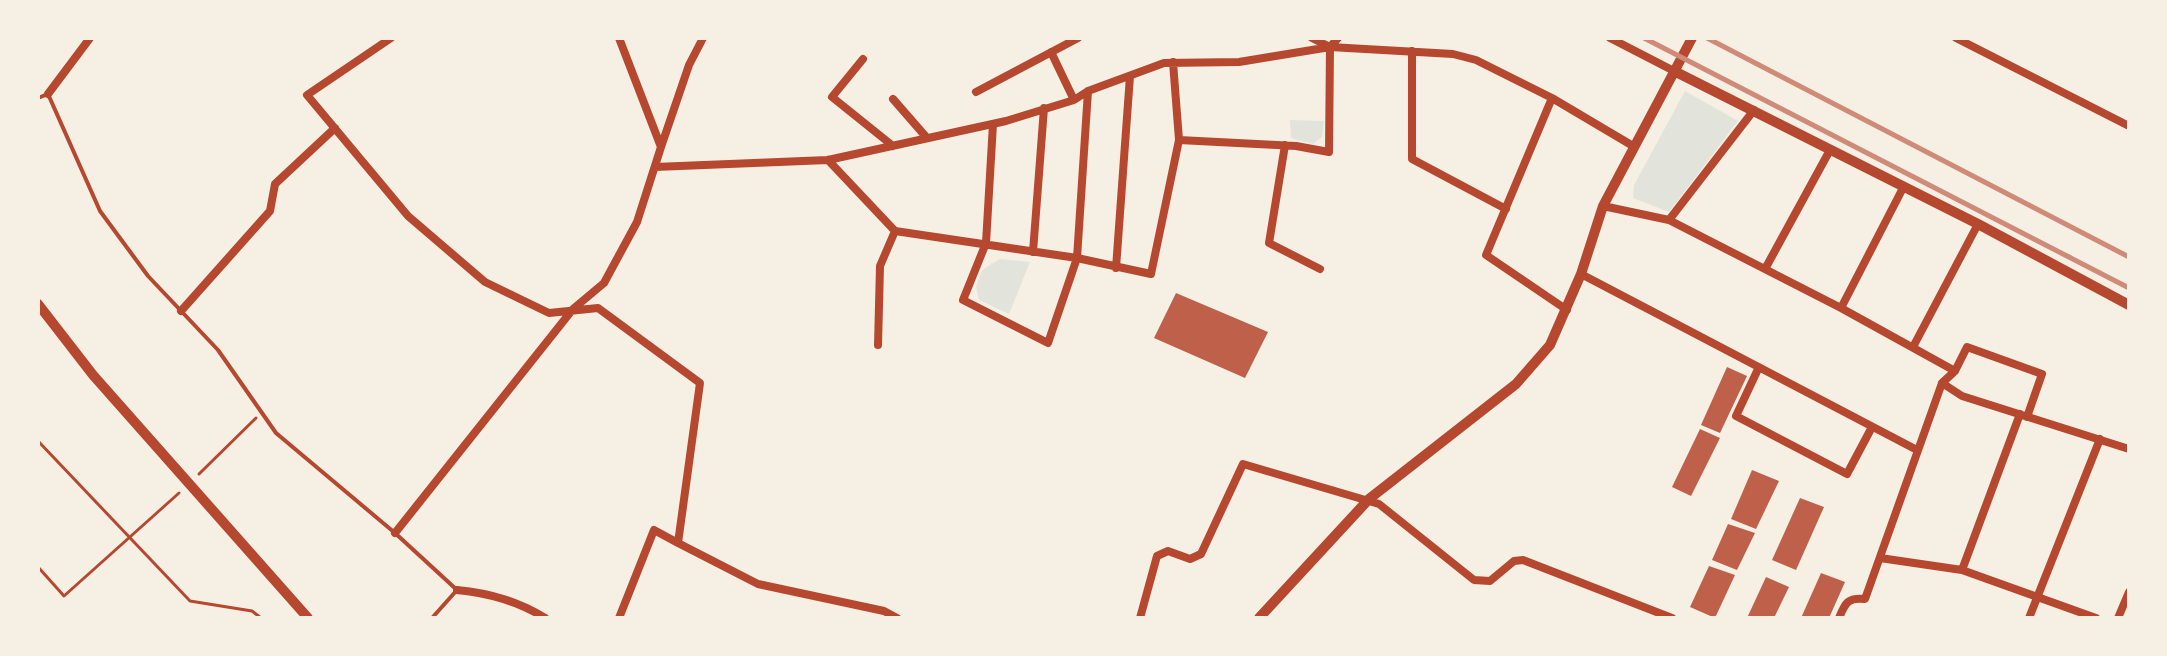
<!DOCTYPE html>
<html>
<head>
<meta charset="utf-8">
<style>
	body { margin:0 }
	#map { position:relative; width:2167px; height:656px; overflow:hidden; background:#f6efe4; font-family:"DM Sans",sans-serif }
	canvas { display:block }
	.frame { position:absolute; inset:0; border:40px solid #f6efe4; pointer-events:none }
</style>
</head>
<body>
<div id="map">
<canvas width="2167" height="656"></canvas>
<div class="frame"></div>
</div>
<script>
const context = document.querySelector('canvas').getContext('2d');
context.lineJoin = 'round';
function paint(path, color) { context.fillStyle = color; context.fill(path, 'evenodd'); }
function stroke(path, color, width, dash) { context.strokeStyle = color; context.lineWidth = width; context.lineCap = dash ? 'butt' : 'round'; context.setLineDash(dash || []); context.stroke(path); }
const green = new Path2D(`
	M1685 91 1738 121 1669 212 1633 198 1634 185Z
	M1290 120 1324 121 1322 137 1313 144 1291 138Z
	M1000 259 1030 262 1009 314 979 300 976 287 982 270Z`);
const building = new Path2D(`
	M1176 293 1268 332 1245 378 1154 338Z
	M1727 367 1747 376 1720 433 1701 425Z
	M1700 429 1720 438 1691 496 1672 487Z
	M1752 470 1779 481 1756 529 1731 519Z
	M1800 498 1824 507 1796 570 1772 560Z
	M1728 524 1755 533 1737 570 1712 560Z
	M1709 566 1735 575 1715 618 1690 607Z
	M1821 573 1845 582 1829 618H1801Z
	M1766 577 1789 587 1774 618H1747Z`);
const path = new Path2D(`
	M38 441 190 601 252 611 261 618
	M199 474 256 418
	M38 567 64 596 179 493`);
const service = new Path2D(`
	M38 98 48 94 100 211 148 276 218 350 276 433 395 533 457 590 432 618`);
const minor = new Path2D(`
	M391 38 307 95 408 216 485 282 549 313 598 308 700 383 678 543 758 584 884 611 897 618
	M1312 38 1330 47
	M1610 38 1674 71
	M1956 38 2129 126
	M1412 51V159L1506 209
	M1051 52 1074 100
	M863 59 832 97 893 146
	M1173 62 1179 140 1296 146 1329 152 1330 47 1338 38
	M976 92 1078 38
	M48 94 90 38
	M1552 98 1486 255 1567 310
	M893 99 927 138
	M993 124 986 243 963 300 1048 343 1077 258 1088 91
	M1285 145 1269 243 1320 269
	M661 147 689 65 703 38
	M828 160 895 231 1077 258 1151 274 1179 140
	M655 167 828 160 1006 121 1074 100 1088 91 1164 63 1239 62 1330 47 1453 54 1476 60 1552 98 1633 146
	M1603 206 1669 220 1841 308 1955 371 1942 383 1962 396 2129 449
	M1669 220 1754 110
	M1033 252 1044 108
	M1116 268 1130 76
	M1765 269 1830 150
	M1581 274 1917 450
	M1841 308 1904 186
	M181 311 270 211 275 184 335 128
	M878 345 880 266 895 231
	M1913 347 1978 224
	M1759 367 1736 416 1847 474 1872 427
	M1955 371 1967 347 2042 374 2027 417
	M395 533 573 309 604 283 637 222 661 147 619 38
	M1880 558 1962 570 2096 618
	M1962 570 2020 414
	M457 590C489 593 518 601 545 618
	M619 618 654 530 678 543
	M1140 618 1157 556 1168 551 1190 559 1201 554 1243 464 1379 504 1474 580 1490 581 1514 561 1523 560 1672 618
	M1839 618C1845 603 1848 597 1865 599L1942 383
	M2029 618 2100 439
	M2118 618 2129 592`);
const tertiary = new Path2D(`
	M1674 71 1978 224 2129 305
	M38 304 93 375 308 618
	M1259 618 1369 499 1516 384 1550 345 1581 274 1603 206 1692 38`);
const rail = new Path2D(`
	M1644 38 2129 288
	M1707 38 2129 257`);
paint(green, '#e2e4dc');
paint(building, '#bf614a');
stroke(path, '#b5482f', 3);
stroke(service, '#b5482f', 4);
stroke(minor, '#b5482f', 8);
stroke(tertiary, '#b5482f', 10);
stroke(rail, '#cf8b77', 5);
</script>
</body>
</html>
